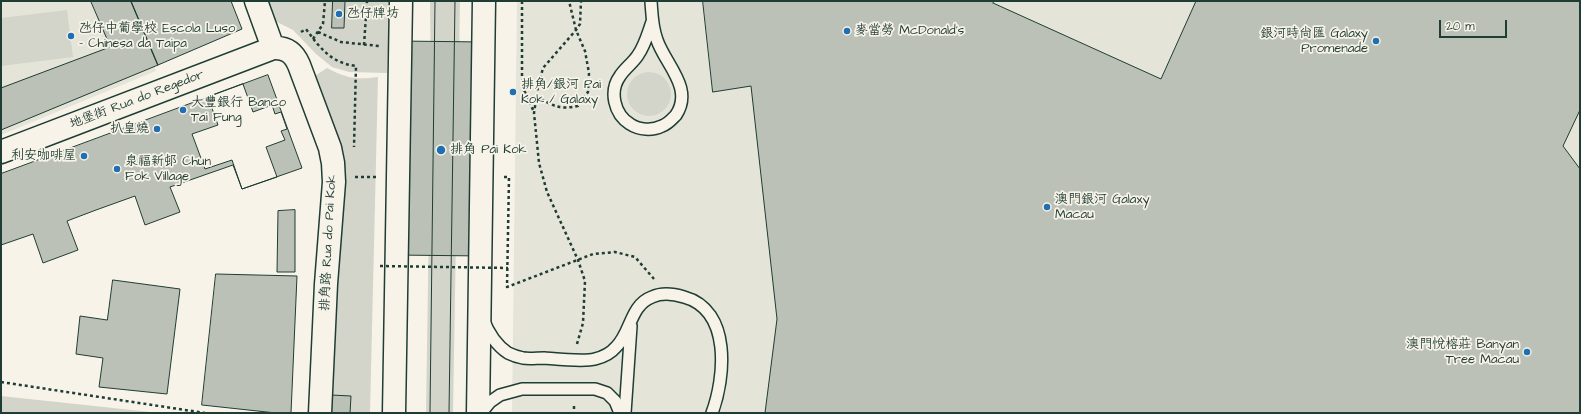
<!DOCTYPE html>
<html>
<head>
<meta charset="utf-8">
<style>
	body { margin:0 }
	#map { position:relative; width:1581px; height:414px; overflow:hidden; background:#f7f3e8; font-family:"Architects Daughter",sans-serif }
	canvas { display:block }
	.frame { position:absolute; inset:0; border:2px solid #1f3d34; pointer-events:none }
	.scale { position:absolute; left:1439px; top:20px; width:68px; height:18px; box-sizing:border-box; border:2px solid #1f3d34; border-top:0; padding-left:5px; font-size:12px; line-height:14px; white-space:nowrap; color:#1f3d34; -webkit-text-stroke:3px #f7f3e8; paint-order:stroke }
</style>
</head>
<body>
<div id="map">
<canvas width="1581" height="414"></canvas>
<div class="frame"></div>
<div class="scale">20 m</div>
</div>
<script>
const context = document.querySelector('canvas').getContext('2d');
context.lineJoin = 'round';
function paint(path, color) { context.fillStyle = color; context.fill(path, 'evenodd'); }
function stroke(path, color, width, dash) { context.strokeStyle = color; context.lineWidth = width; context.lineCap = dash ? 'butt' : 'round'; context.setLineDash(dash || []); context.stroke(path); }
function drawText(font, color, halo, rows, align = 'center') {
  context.font = font + ' "Architects Daughter","LXGW WenKai TC",sans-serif'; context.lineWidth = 3.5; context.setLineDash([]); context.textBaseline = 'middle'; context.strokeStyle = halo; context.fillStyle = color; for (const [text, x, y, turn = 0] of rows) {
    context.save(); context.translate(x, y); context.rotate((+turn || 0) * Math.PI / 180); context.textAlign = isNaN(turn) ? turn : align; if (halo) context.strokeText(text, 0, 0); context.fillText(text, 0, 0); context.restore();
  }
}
const built = new Path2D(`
	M1 1H127L156 71 1 135Z
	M517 1H1580V413H512Z`);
const green = new Path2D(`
	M265 1H390L387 73 349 72 332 67 316 54 293 30 277 22Z
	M430 1H460L453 413H426L431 84Z
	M67 10 73 57 1 66V18Z
	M327 68C346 78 356 80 378 77L370 413H327L335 178 307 81Z
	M627 94a22 22 0 1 1 44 0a22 22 0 1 1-44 0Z
	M1 396 160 413H1Z`);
const building = new Path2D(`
	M91 1H131L158 65 1 130V88L110 47Z
	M131 1H231L242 29 158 65Z
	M333 1H345L344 28H332Z
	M703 1H1580V110L1563 146 1580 169V413H765L777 319 751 86 713 92Z
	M995 1H1196L1161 79 993 3Z
	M396 41 486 42 484 256 394 255Z
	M268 75 302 168 242 189 233 165 170 187 180 212 145 225 135 196 96 210 67 221 78 250 43 263 33 234 1 245V174Z
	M243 84 253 112 272 105 275 114 281 112 287 129 281 131 285 140 266 147 277 177 242 189 232 160 205 169 192 134 218 125 208 97Z
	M295 210V272H277L278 211Z
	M216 274 297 276 291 413H276L202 405Z
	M113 280 180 289 167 394 99 387 103 358 76 354 80 316 107 320Z
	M331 395 351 396 350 413H331Z`);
const path = new Path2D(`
	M522 1V78L524 90 534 112
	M301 32 306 29C320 48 331 63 356 66L354 147
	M318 32 341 42 379 46
	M313 39 323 24 325 1
	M364 45 367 1
	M536 96C553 106 559 110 578 106L588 92 589 73 585 51 576 30 569 1
	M355 177H376
	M504 177H509L507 287 593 254 615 252 635 257 654 279
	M577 344 583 323 585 281 578 260 547 192 539 163 534 113 538 87 543 68 576 30 580 24 581 1
	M1 382 205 413
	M574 406V413`);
const service = new Path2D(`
	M651 1C652 15 652 27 657 40 665 64 694 88 676 115 672 119 668 124 662 126 652 131 639 130 630 124 614 114 609 91 620 76 625 68 633 63 638 55 645 45 648 33 652 22
	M483 319C488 332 496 345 508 353 512 355 518 357 523 358 529 359 537 358 544 358 557 359 584 362 595 359 603 357 611 353 616 347 631 333 630 305 652 297 663 292 674 294 684 297 732 310 725 378 712 413
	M481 413 490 402 500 395 522 389H595L607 393 615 401 620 413
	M625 413 631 326`);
const minor = new Path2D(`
	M256 1 273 48
	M1 152 273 48C286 47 294 53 299 65L330 148 333 163 334 182 326 284 320 413`);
const primary = new Path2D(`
	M394 413 401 1
	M478 413 484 1`);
const tram = new Path2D(`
	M430 413 435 1
	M449 413 455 1`);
const pathBridge = new Path2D(`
	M380 266 508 268`);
const markers = [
	[339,14,4,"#1f6fb2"],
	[847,31,4,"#1f6fb2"],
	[71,36,4,"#1f6fb2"],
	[1376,41,4,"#1f6fb2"],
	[513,92,4,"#1f6fb2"],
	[183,110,4,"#1f6fb2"],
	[157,129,4,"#1f6fb2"],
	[441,150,5,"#1f6fb2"],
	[84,156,4,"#1f6fb2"],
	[117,169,4,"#1f6fb2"],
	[1047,207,4,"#1f6fb2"],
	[1527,352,4,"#1f6fb2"]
];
const poiNames = [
	["氹仔牌坊",347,14],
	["氹仔中葡學校 Escola Luso",79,29],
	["- Chinesa da Taipa",79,44],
	["麥當勞 McDonald's",855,31],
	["銀河時尚匯 Galaxy",1368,34,"right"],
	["Promenade",1368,49,"right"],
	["排角/銀河 Pai",521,85],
	["Kok / Galaxy",521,100],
	["大豐銀行 Banco",191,103],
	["Tai Fung",191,118],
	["扒皇燒",149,129,"right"],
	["排角 Pai Kok",450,150],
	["利安咖啡屋",76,156,"right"],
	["泉福新邨 Chun",125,162],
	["Fok Village",125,177],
	["澳門銀河 Galaxy",1055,200],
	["Macau",1055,215],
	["澳門悅榕莊 Banyan",1519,345,"right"],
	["Tree Macau",1519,360,"right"]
];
const streetNames = [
	["地堡街 Rua do Regedor",137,100,-21],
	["排角路 Rua do Pai Kok",329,243,-87]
];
paint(built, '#e5e4d9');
paint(green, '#d3d5ca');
paint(building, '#bbc1b6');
stroke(building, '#1f3d34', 1);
stroke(service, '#1f3d34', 14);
stroke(minor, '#1f3d34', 25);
stroke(primary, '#1f3d34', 25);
stroke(path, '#1f3d34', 2.5, [3, 3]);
stroke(service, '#f7f3e8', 11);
stroke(minor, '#f7f3e8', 22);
stroke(primary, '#f7f3e8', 22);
stroke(tram, '#1f3d34', 1);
stroke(pathBridge, '#1f3d34', 2.5, [3, 3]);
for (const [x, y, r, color] of markers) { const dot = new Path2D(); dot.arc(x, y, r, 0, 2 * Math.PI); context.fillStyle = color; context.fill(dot); stroke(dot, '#f7f3e8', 1.5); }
drawText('13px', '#1f3d34', '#f7f3e8', poiNames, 'left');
drawText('13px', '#1f3d34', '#f7f3e8', streetNames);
</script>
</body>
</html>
